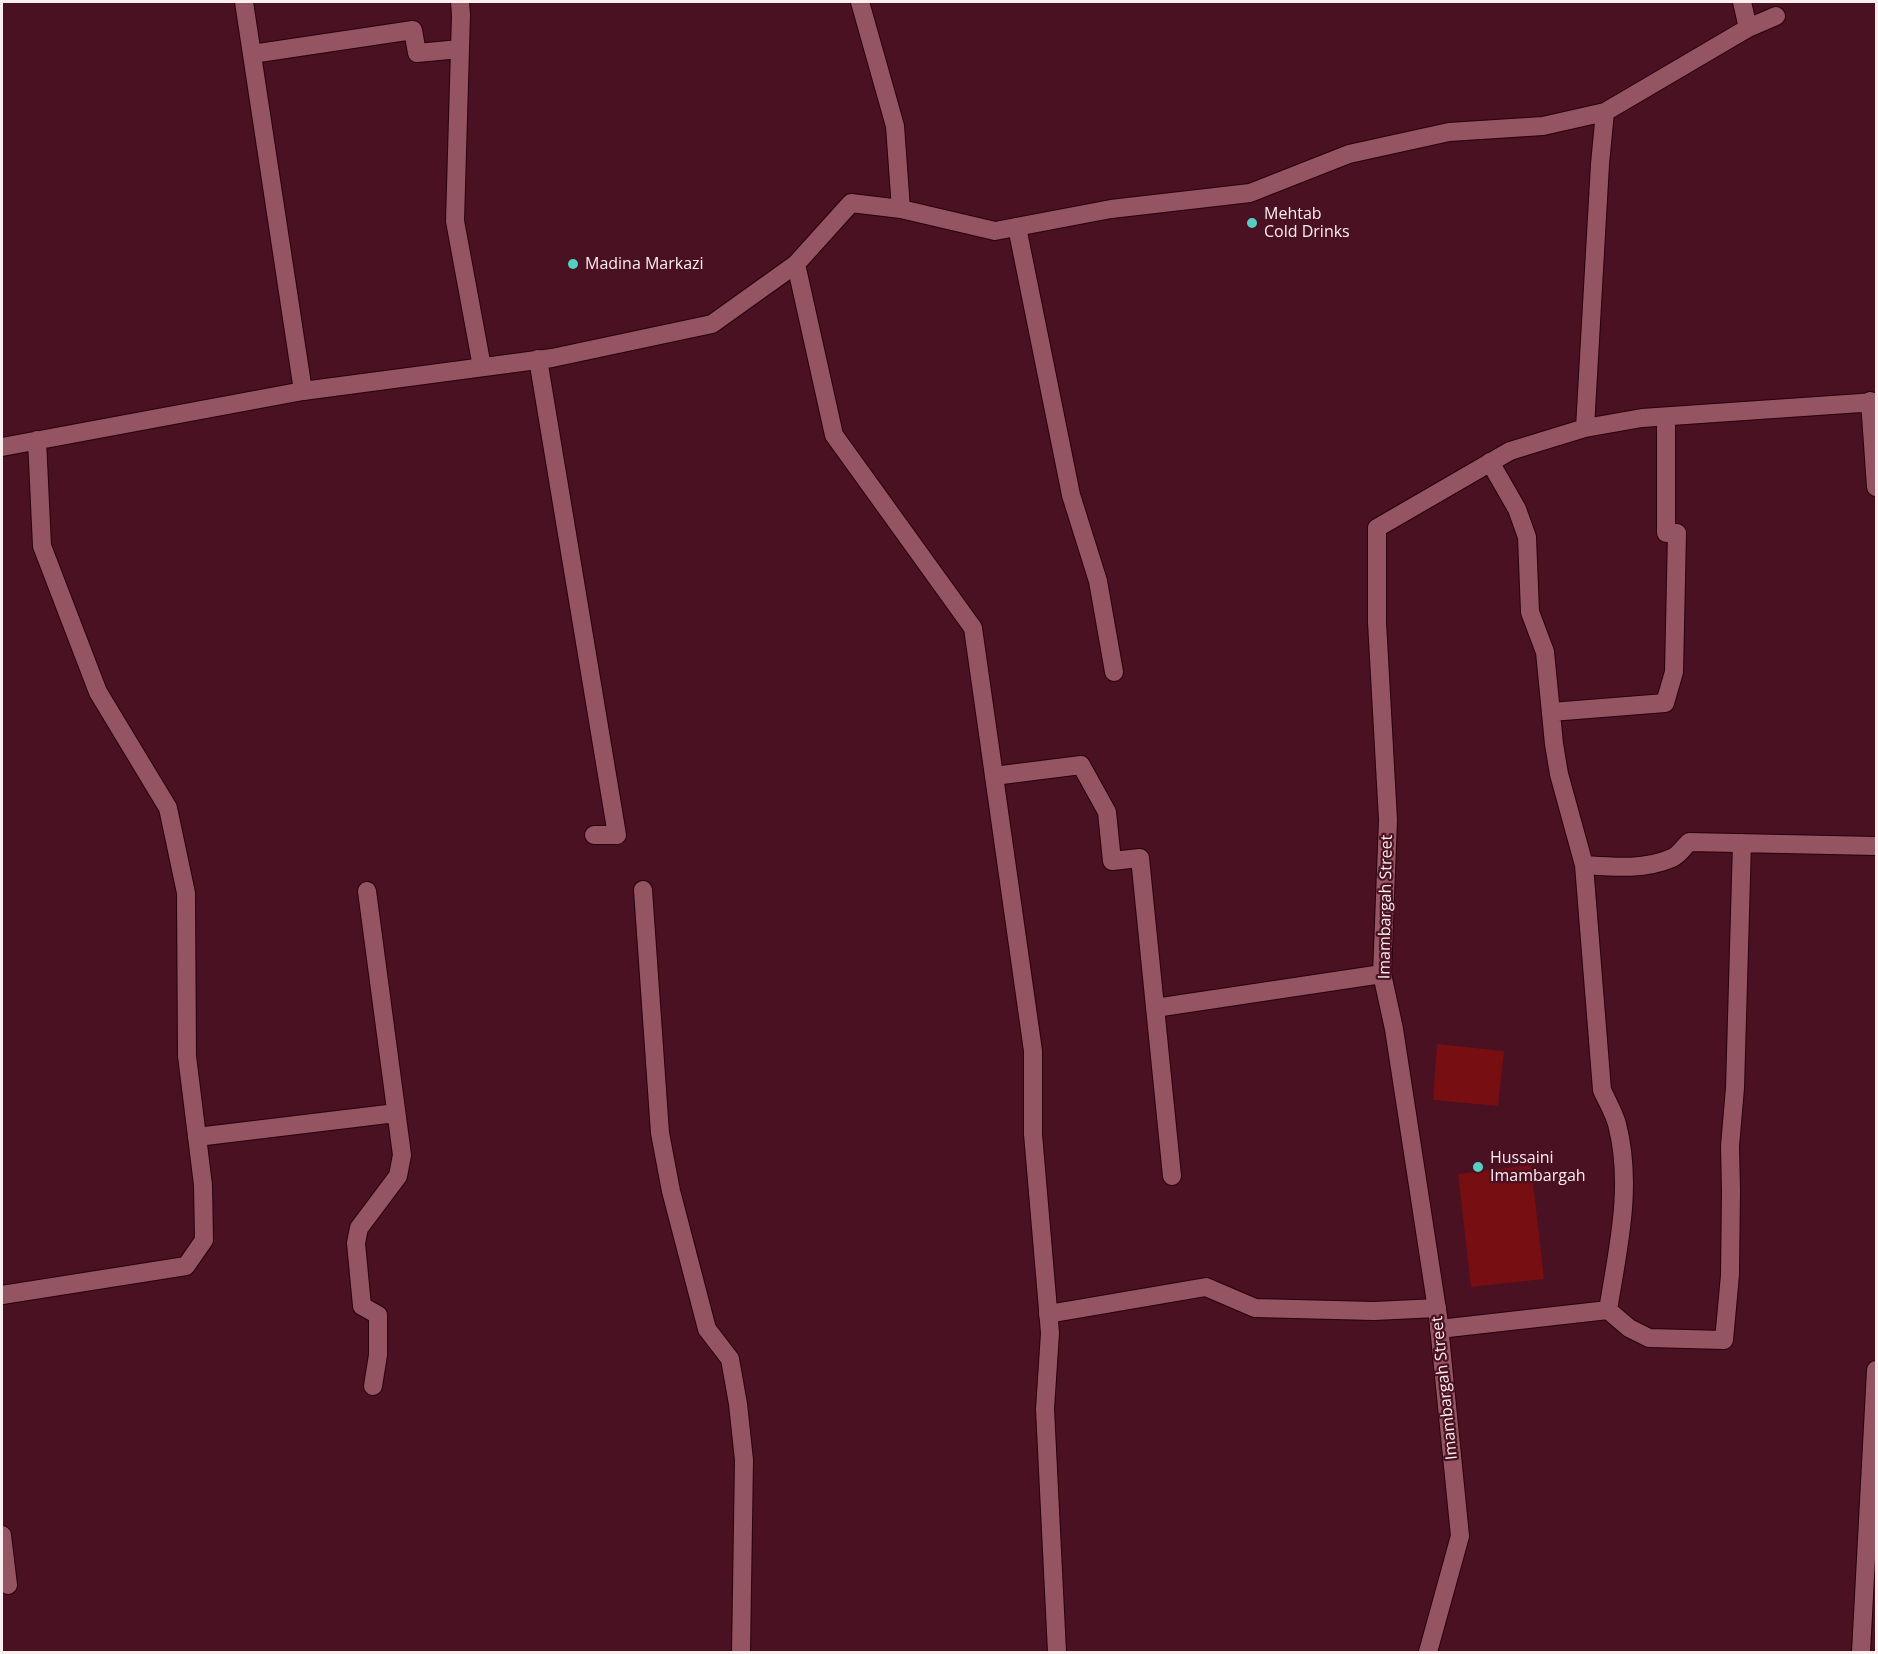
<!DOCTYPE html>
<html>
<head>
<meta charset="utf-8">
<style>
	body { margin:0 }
	#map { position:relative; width:1878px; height:1654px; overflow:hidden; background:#491122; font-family:"Open Sans",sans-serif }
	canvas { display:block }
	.frame { position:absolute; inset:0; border:3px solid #fcedef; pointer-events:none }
</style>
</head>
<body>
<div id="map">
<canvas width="1878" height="1654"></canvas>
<div class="frame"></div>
</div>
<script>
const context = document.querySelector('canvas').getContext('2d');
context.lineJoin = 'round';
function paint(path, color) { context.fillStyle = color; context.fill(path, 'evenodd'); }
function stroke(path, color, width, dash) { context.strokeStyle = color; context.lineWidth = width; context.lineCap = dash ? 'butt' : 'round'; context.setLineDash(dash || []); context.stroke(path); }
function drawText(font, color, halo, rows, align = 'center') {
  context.font = font + ' "Open Sans",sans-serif'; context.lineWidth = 4.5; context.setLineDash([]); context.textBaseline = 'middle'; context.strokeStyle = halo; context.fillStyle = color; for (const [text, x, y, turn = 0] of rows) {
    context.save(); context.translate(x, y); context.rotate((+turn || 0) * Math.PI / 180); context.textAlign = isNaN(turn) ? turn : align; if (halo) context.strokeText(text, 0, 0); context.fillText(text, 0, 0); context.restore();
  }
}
const building = new Path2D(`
	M1437 1044 1504 1051 1498 1106 1433 1100Z
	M1531 1165 1544 1279 1471 1287 1458 1174Z`);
const service = new Path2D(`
	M244 2 303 391
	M460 2 461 15 455 221 482 367
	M252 54 413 30 417 53 460 49
	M1017 227 1071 495 1098 581 1114 672
	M538 359 617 835H594
	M1490 462 1517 509 1527 537 1530 612 1545 652 1554 744 1559 774 1584 865 1602 1090C1607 1101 1614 1113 1617 1124 1633 1186 1618 1248 1608 1310
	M1551 712 1665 703 1674 672 1677 533H1666V417
	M994 776 1081 765 1107 812 1112 861 1140 858 1172 1176
	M1584 865C1613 867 1645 870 1672 858 1679 855 1684 847 1689 842L1876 846
	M643 890 660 1133 671 1191 707 1329 730 1359 738 1404 744 1460 741 1652
	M367 891 402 1155 398 1176 359 1228 356 1243 362 1306 378 1315V1355L373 1386
	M1155 1008 1382 974
	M197 1137 396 1113
	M1048 1314 1206 1287 1255 1308 1374 1311 1437 1308
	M1439 1329 1608 1310 1629 1328 1649 1338 1724 1340 1730 1275 1731 1191 1730 1146 1735 1088 1742 843`);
const minor = new Path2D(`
	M860 2 895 126 901 209
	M1742 2 1748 28
	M796 264 834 435 973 628 1033 1051V1134L1050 1333 1045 1409 1057 1652
	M1870 401 1876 487
	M1585 428 1600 164 1605 112
	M2 447 303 391 552 358 712 324 796 264 851 203 901 209 995 231 1111 209 1250 193 1349 154 1449 132 1543 126 1605 112 1748 28 1776 16
	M2 1295 186 1266 204 1240 203 1185 187 1056 186 893 168 808 98 692 42 546 37 440
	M2 1535 8 1585
	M1428 1652 1460 1536 1438 1316 1394 1029 1382 974 1388 820 1377 622V528L1510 451 1585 428 1642 418 1876 402
	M1861 1652 1876 1370`);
const markers = [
	[1252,223,6,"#57cec2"],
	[573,264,6,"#57cec2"],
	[1478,1167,6,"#57cec2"]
];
const poiNames = [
	["Mehtab",1264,214],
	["Cold Drinks",1264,232],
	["Madina Markazi",585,264],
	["Hussaini",1490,1158],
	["Imambargah",1490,1176]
];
const streetNames = [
	["Imambargah Street",1386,907,-89],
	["Imambargah Street",1445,1388,-96]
];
paint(building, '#760e12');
stroke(service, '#28010d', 20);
stroke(minor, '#28010d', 20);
stroke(service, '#945462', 18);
stroke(minor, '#945462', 18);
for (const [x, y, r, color] of markers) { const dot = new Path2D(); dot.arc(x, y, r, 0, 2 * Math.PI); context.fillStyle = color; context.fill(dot); stroke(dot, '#491122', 2); }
drawText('16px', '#fcedef', '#491122', poiNames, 'left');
drawText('16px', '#fcedef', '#491122', streetNames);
</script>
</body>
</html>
